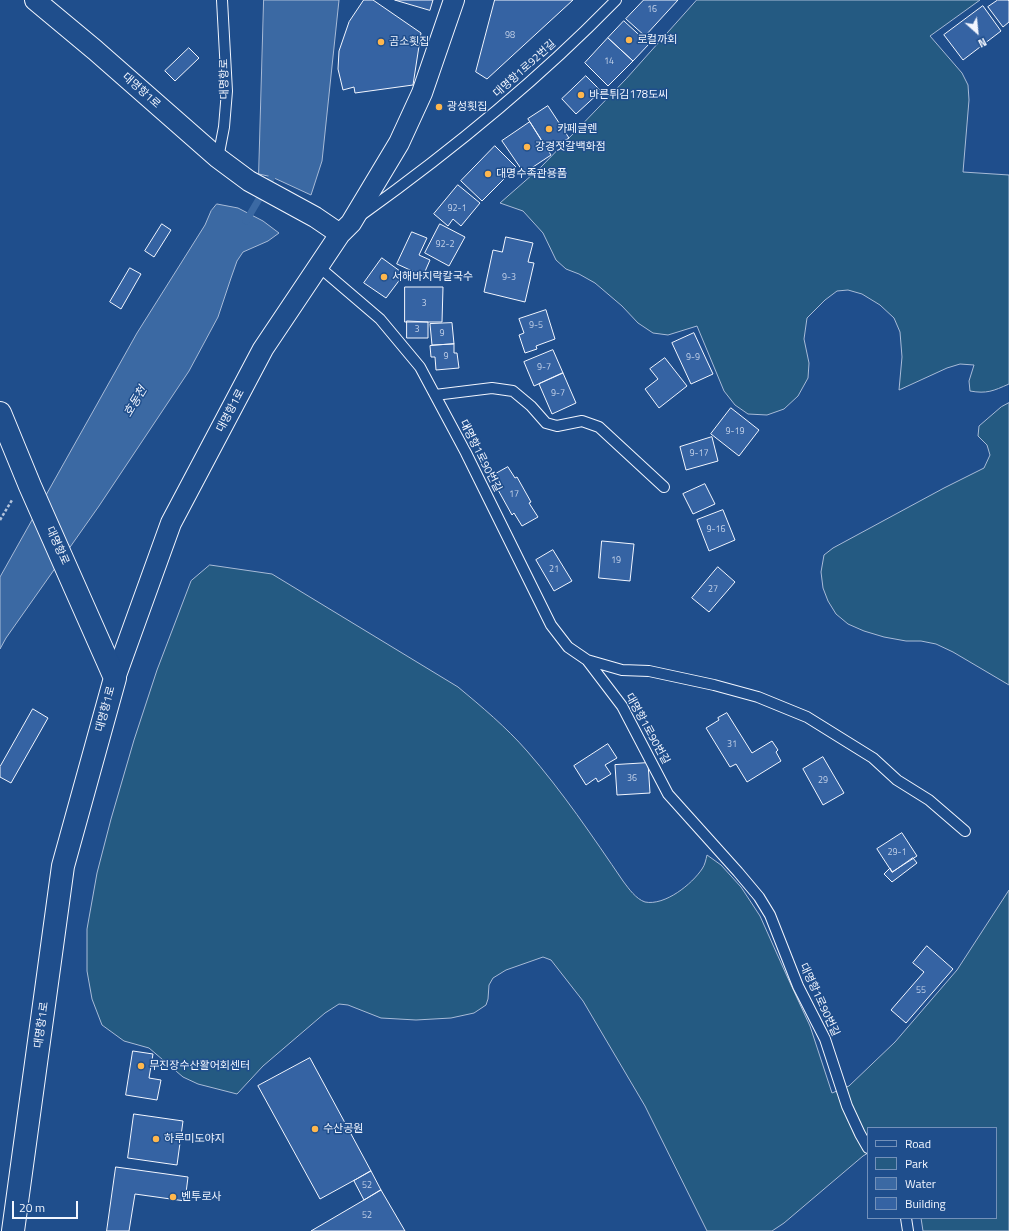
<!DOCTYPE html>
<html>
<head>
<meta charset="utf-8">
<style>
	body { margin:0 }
	#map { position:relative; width:1009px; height:1231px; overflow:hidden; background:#1f4e8c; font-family:"Titillium Web",sans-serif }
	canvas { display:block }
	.legend { position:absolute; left:867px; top:1127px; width:130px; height:92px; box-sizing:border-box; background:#1f4e8c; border:1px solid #7391ba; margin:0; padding:5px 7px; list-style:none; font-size:12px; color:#f2f6ff }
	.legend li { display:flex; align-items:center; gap:8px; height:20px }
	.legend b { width:20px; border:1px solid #7391ba }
	.north { position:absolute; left:957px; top:12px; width:40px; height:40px; -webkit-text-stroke:3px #1f4e8c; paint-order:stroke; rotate:153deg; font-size:11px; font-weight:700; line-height:16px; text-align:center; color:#f2f6ff }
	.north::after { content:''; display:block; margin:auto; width:14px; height:18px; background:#f2f6ff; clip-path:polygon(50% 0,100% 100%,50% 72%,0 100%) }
	.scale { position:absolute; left:12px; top:1201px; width:66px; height:18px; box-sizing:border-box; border:2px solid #f2f6ff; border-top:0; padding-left:5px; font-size:12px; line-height:14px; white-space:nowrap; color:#f2f6ff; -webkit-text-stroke:3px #1f4e8c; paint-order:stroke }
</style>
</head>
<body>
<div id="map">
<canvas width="1009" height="1231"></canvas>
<ul class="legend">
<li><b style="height:5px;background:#1f4e8c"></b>Road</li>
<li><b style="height:11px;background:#245a82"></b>Park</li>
<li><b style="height:11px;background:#3b69a3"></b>Water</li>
<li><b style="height:11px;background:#3563a3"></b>Building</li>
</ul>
<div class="north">N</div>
<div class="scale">20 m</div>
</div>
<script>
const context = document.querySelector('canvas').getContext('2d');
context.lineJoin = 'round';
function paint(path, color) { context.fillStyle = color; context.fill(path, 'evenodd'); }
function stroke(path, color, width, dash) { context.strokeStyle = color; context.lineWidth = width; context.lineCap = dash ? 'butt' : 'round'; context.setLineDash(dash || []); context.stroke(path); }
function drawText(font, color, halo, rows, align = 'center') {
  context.font = font + ' "Titillium Web","Noto Sans KR",sans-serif'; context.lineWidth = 3; context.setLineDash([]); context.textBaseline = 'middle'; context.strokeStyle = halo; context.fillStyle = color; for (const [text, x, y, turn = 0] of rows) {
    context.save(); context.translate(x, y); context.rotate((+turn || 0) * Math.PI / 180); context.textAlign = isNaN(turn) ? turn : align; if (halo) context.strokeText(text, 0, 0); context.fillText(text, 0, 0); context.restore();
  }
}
const green = new Path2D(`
	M697 0H980L930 36 962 73 968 85 969 100 963 172 1009 175V384C993 391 987 394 970 391L969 381 974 365 960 364 947 368 899 390 902 357 900 332 894 318 880 305 862 294 848 290 837 291 825 300 807 318 804 339 809 363 808 378 798 396 784 409 767 415 748 414 735 405 724 391 697 326 668 335 653 333 638 323 622 306 595 283 579 274 566 269 556 260 543 233 523 211 500 203 541 167 626 79Z
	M1009 403V685L953 652 936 644 921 641H906L884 637 864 631 848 624 836 614 828 601 823 588 821 572 824 555 833 548 944 488 984 468 990 455 987 445 978 436 979 426 1001 407Z
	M210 565 272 574 458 687C482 707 506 727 527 751 562 791 593 837 623 881 629 889 636 899 645 902 665 906 692 884 702 869 705 865 706 859 707 855L721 865 741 887 760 916 786 974 810 1026 832 1093 849 1086 895 1042 957 970 1009 890V1231H923L921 1218H996V1128H868V1153L863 1156 784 1223 772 1231H707L645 1106 583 1001 551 960 543 957 506 970 493 978 489 985 488 999 486 1005 474 1013 451 1018 416 1020 381 1018 348 1005 339 1004 325 1013 263 1066 237 1094 198 1084 183 1077 149 1048 124 1041 102 1025 92 999 87 971V929L97 873 111 819 134 740 157 670 191 581Z`);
const water = new Path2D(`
	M264 0H339L322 161 311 195 272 177 259 174Z
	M217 204 238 208 263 221 279 233 268 241 243 252 237 261 231 278 218 317 189 371 99 506 6 638 0 649V577L137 333 205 225 211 211Z`);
const stream = new Path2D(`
	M246 221 272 177`);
const building = new Path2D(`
	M364 0H373L421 33 413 85 355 93 354 87 343 90 338 69 339 51 349 22Z
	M395 0H433L430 10Z
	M495 0H573L487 79 476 72Z
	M644 0H678L645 36 626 19Z
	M998 0H1008L1009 1V22L1003 27 988 7Z
	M983 6 1001 31 963 60 944 35Z
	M624 21 649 44 633 61 608 38Z
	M608 38 633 61 608 86 585 63Z
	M189 48 199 58 175 81 165 71Z
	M586 76 601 91 576 114 562 99Z
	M548 106 569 138 548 151 528 119Z
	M530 122 551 155 524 173 502 141Z
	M495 146 516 167 482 201 461 181Z
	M458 185 480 203 461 226 453 219 448 226 434 214Z
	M162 224 171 230 154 257 145 251Z
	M440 224 465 237 449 266 425 253Z
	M412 232 427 238 419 255 430 260 423 276 397 264Z
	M506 237 533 243 528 262 534 263 525 302 484 292 493 250 502 252Z
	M382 258 404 274 386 298 364 283Z
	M130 268 141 274 121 309 110 302Z
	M405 287H443L442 322H405Z
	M546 310 555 339 536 346 537 349 525 353 519 335 524 333 519 319Z
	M407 321 428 322V338H407Z
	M452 323 454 344 432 345 430 324Z
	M694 333 713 374 691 384 672 343Z
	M454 344V353H457L459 368 436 370 435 357H431L430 346Z
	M553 350 563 373 534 386 524 362Z
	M665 358 687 386 659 408 645 389 658 379 650 369Z
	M563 373 576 403 552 414 539 384Z
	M731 408 759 430 739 456 711 434Z
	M712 437 718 461 686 470 680 447Z
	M508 467 515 478 517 477 531 502 529 503 538 517 522 526 514 513 512 515 497 488 499 487 492 476Z
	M705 484 715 504 693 514 683 494Z
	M723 510 735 540 709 551 697 520Z
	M602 541 634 544 630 581 599 578Z
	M553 550 572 581 554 591 536 560Z
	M718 567 735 582 709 612 692 598Z
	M33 709 48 718 11 783 0 777V767Z
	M727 713 752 753 772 741 778 750 776 752 781 761 747 782 736 764 730 767 706 728 719 720 718 718Z
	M608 744 617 758 605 765 611 774 598 782 596 778 586 785 574 766Z
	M823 757 844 793 823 805 803 769Z
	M648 763 650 793 617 795 615 765Z
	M902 833 917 856 892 872 877 849Z
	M913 858 917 863 892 882 884 874 890 868 892 872Z
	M927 946 953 969 906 1023 891 1010 924 972 913 963Z
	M133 1051 153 1054 149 1078 161 1080 157 1100 126 1095Z
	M310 1058 371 1171 320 1199 258 1086Z
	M134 1114 183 1121 177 1165 128 1158Z
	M116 1167 188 1177 185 1201 135 1194 129 1231H107Z
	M371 1171 381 1190 364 1200 354 1181Z
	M381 1190 405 1231H311L364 1200Z`);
const path = new Path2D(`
	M0 520 12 500`);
const lane = new Path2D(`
	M218 158 224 127 227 91 222 0
	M360 216C451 151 538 80 616 0
	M318 266 380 319 420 367 466 453 551 625 568 647 587 660 622 706 668 794 738 872 759 897 770 915 798 986 825 1039 847 1106 860 1134 868 1148
	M435 395 492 388 513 391 531 406 546 423 557 426 582 421 599 427 664 487
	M587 660 622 670 649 671 714 685 758 697 807 717 873 758 897 780 929 800 965 831
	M906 1218 908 1231`);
const street = new Path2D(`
	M35 0 95 50 218 158 249 181 315 217 340 234
	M115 678 171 523 263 349 340 234 351 223 399 143 422 93 454 0`);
const secondary = new Path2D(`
	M0 413 30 486 115 678 63 866 13 1231`);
const markers = [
	[629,40,4,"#ffb74d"],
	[381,42,4,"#ffb74d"],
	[581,95,4,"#ffb74d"],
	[439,107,4,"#ffb74d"],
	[549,129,4,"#ffb74d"],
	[527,147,4,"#ffb74d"],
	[488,174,4,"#ffb74d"],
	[384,277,4,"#ffb74d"],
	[141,1066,4,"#ffb74d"],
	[315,1129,4,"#ffb74d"],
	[156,1139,4,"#ffb74d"],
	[173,1197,4,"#ffb74d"]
];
const numberNames = [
	["16",652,10],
	["98",510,36],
	["14",609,62],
	["92-1",457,209],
	["92-2",445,245],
	["9-3",509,278],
	["3",424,304],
	["9-5",536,326],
	["3",417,330],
	["9",442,334],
	["9",446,357],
	["9-9",693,358],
	["9-7",544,368],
	["9-7",558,394],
	["9-19",735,432],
	["9-17",699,454],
	["17",514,495],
	["9-16",716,530],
	["19",616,561],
	["21",554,570],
	["27",713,590],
	["31",732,745],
	["36",632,779],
	["29",823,781],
	["29-1",897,853],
	["55",921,991],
	["52",367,1186],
	["52",367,1216]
];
const poiNames = [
	["로컬까회",637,40],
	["곰소횟집",389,42],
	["바른튀김178도씨",589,95],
	["광성횟집",447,107],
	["카페글렌",557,129],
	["강경젓갈백화점",535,147],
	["대명수족관용품",496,174],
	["서해바지락칼국수",392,277],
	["무진장수산활어회센터",149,1066],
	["수산공원",323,1129],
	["하루미도야지",164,1139],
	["벤투로사",181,1197]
];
const streetNames = [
	["대명항1로92번길",525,69,-42],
	["대명항로",225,79,-91],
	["대명항1로",141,91,42],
	["대명항1로",231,411,-62],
	["대명항1로90번길",480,456,63],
	["대명항로",57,546,66],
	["대명항1로",106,709,-75],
	["대명항1로90번길",647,729,61],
	["대명항1로90번길",819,1000,65],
	["대명항1로",42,1025,-82]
];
const waterNames = [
	["호동천",136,402,-59]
];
paint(green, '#245a82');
stroke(green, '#a8bbd7', 1);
paint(water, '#3b69a3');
stroke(water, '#a8bbd7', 1);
stroke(stream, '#3b69a3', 7);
paint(building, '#3563a3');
stroke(building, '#f2f6ff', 1);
stroke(lane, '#f2f6ff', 12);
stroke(street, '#f2f6ff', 22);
stroke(secondary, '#f2f6ff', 24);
stroke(path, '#b3c4dc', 2.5, [3, 2]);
stroke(lane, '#1f4e8c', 10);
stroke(street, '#1f4e8c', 20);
stroke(secondary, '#1f4e8c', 22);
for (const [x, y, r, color] of markers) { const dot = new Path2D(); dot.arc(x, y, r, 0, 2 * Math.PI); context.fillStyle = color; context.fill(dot); stroke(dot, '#1f4e8c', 1.5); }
drawText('9px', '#c3d1e8', null, numberNames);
drawText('11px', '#f2f6ff', '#1f4e8c', poiNames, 'left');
drawText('11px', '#f2f6ff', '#1f4e8c', streetNames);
drawText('italic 12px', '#f2f6ff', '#1f4e8c', waterNames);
</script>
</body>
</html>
